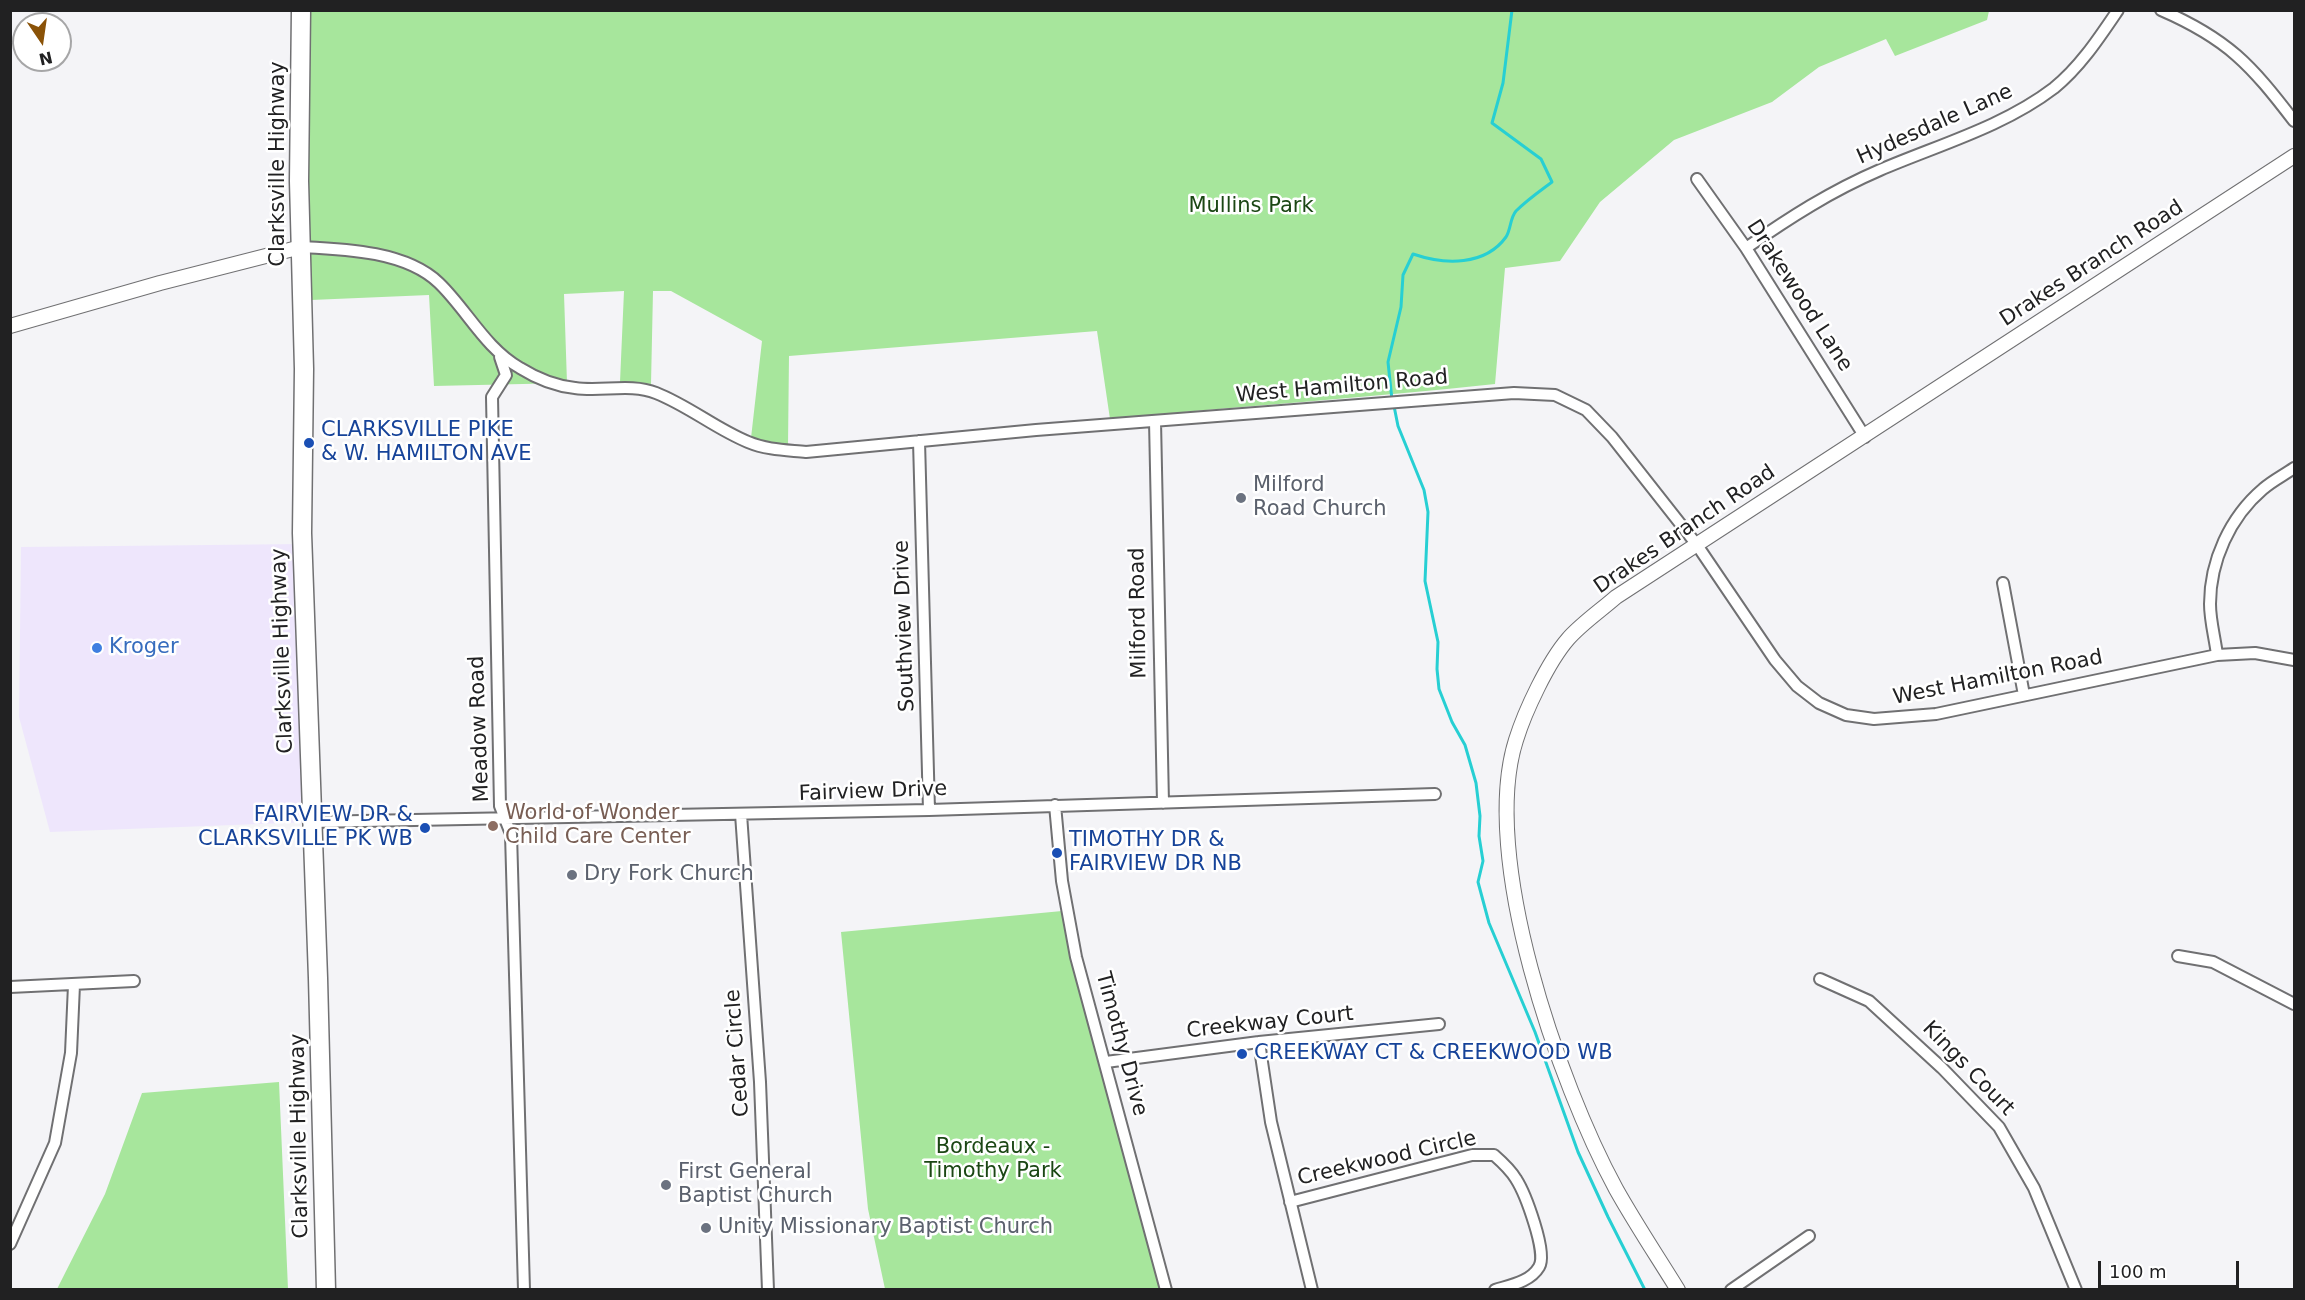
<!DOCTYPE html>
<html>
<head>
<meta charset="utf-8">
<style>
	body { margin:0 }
	#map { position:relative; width:2305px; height:1300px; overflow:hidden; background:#f4f4f7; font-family:"DejaVu Sans",sans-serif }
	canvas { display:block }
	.frame { position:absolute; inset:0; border:12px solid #212122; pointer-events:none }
	.north { position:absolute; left:12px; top:12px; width:60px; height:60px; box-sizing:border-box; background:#fff; border:2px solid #a6a6a7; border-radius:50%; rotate:167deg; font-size:16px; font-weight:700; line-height:24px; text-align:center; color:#212122 }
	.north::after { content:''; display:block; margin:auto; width:21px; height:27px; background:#8a5207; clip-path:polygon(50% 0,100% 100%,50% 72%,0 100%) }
	.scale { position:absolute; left:2098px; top:1261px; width:141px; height:27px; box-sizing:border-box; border:3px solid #212122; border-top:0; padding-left:8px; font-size:18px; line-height:21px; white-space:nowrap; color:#212122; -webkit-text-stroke:4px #fff; paint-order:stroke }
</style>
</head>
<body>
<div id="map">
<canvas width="2305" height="1300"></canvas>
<div class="frame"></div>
<div class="north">N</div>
<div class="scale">100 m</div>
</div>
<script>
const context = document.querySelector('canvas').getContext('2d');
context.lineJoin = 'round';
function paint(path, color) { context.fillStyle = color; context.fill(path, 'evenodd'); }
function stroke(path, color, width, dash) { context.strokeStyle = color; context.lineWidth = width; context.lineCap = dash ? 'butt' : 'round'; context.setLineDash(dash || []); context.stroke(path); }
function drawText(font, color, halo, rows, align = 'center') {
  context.font = font + ' "DejaVu Sans",sans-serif'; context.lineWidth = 5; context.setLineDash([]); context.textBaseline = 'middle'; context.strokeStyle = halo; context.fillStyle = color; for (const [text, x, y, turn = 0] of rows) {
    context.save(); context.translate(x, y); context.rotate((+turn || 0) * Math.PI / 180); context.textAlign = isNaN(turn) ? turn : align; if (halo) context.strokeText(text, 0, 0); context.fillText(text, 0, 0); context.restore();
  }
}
const commercial = new Path2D(`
	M303 544 311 822 50 832 19 717 21 547Z`);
const green = new Path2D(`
	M303 11H1989L1987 20 1895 56 1886 39 1819 67 1772 102 1674 140 1600 202 1560 261 1505 268 1495 384C1367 398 1238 406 1110 419L1097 331 789 356 788 445 751 438 762 341 671 291H653L651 384 620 382 624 291 564 294 567 383 434 386 429 295 311 300Z
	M1062 911 1161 1289H885L868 1209 841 932Z
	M279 1082 288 1289H57L105 1194 142 1093Z`);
const stream = new Path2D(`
	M1392 400 1388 362 1401 307 1403 275 1413 254C1445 265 1485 266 1506 237 1511 229 1510 218 1516 211 1527 200 1540 191 1552 182L1541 159 1492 123 1503 83 1512 10
	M1394 406 1398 426 1424 490 1428 512 1425 581 1438 642 1437 669 1439 689 1452 722 1465 745 1476 783 1480 816 1479 836 1483 861 1478 882 1489 923 1535 1032 1578 1152 1608 1217 1645 1290`);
const minor = new Path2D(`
	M2161 10C2228 39 2251 65 2294 121
	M1697 179 1746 248 1865 437
	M301 247C344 249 406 251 439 283 467 310 485 348 520 368 536 378 556 386 575 388 601 392 631 383 656 393 689 406 716 429 748 442 767 450 787 450 806 452L1036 430 1514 393 1555 395 1586 410 1612 437 1697 545 1775 660 1797 686 1819 703 1846 715 1874 719 1936 714 2217 655 2255 653 2294 660
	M1746 248C1789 218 1831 191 1880 170 1938 145 2003 127 2054 88 2080 67 2099 38 2118 10
	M500 357 506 375 492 397 500 806 511 834 524 1290
	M1155 421 1163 803
	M919 441 929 810
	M2003 583 2024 695
	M2217 655C2215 638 2210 621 2210 604 2210 561 2230 517 2263 489 2272 481 2284 475 2294 468
	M1055 805 1062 881 1076 957 1166 1290
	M741 814 760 1082 768 1290
	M311 822 929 810 1435 794
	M2178 956 2213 962 2294 1004
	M1820 979 1869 1001 1942 1068 1999 1127 2034 1188 2076 1290
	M10 987 134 981
	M1259 1042 1271 1122 1312 1290
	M1106 1062 1259 1042 1439 1024
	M1290 1202 1472 1155H1494C1502 1162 1510 1169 1516 1179 1525 1193 1548 1253 1539 1267 1530 1282 1511 1285 1495 1290
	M10 1244 55 1143 71 1053 74 985
	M1731 1290 1809 1236`);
const tertiary = new Path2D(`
	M10 326 160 283 301 247
	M1678 1290C1657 1256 1635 1223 1616 1189 1559 1084 1479 856 1516 740 1525 711 1548 662 1568 639 1581 624 1600 611 1616 597L2294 156`);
const primary = new Path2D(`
	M301 10 299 181 304 369 302 533 318 978 326 1290`);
const markers = [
	[309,443,6,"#1a4fb4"],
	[1241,498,6,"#6b7280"],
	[97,648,6,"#3f7fe0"],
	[493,826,6,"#8d6e63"],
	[425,828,6,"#1a4fb4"],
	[1057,853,6,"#1a4fb4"],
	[572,875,6,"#6b7280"],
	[1242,1054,6,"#1a4fb4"],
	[666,1185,6,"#6b7280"],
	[706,1228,6,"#6b7280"]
];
const streetNames = [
	["Hydesdale Lane",1935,125,-24],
	["Clarksville Highway",279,164,-90],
	["Drakes Branch Road",2092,264,-33],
	["Drakewood Lane",1799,296,57],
	["West Hamilton Road",1342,387,-5],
	["Drakes Branch Road",1685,530,-34],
	["Milford Road",1139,613,-91],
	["Southview Drive",905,626,-92],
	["Clarksville Highway",283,651,-92],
	["West Hamilton Road",1998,678,-11],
	["Meadow Road",480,729,-92],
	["Fairview Drive",873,792,-2],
	["Creekway Court",1270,1023,-6],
	["Timothy Drive",1121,1044,75],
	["Cedar Circle",738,1053,-94],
	["Kings Court",1968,1069,46],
	["Clarksville Highway",300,1136,-91],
	["Creekwood Circle",1387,1159,-13]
];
const parkNames = [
	["Mullins Park",1251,207],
	["Bordeaux -",993,1148],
	["Timothy Park",993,1172]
];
const transitNames = [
	["CLARKSVILLE PIKE",321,431],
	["& W. HAMILTON AVE",321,455],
	["FAIRVIEW DR &",413,816,"right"],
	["CLARKSVILLE PK WB",413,840,"right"],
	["TIMOTHY DR &",1069,841],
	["FAIRVIEW DR NB",1069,865],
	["CREEKWAY CT & CREEKWOOD WB",1254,1054]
];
const worshipNames = [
	["Milford",1253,486],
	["Road Church",1253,510],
	["Dry Fork Church",584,875],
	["First General",678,1173],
	["Baptist Church",678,1197],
	["Unity Missionary Baptist Church",718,1228]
];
const shopNames = [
	["Kroger",109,648]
];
const educationNames = [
	["World of Wonder",505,814],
	["Child Care Center",505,838]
];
paint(commercial, '#eee6fc');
paint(green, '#a7e69c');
stroke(stream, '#27cfd3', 3);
stroke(minor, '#707072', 14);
stroke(tertiary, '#707072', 16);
stroke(primary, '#707072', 21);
stroke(minor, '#fff', 10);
stroke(tertiary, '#fff', 14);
stroke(primary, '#fff', 18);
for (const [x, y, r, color] of markers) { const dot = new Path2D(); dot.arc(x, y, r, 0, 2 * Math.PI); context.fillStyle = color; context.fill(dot); stroke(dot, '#fff', 2); }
drawText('21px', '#212122', '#fff', streetNames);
drawText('21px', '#1b4714', '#fff', parkNames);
drawText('21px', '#164399', '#fff', transitNames, 'left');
drawText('21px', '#5b616d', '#fff', worshipNames, 'left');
drawText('21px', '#366cbe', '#fff', shopNames, 'left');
drawText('21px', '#785e54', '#fff', educationNames, 'left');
</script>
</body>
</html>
